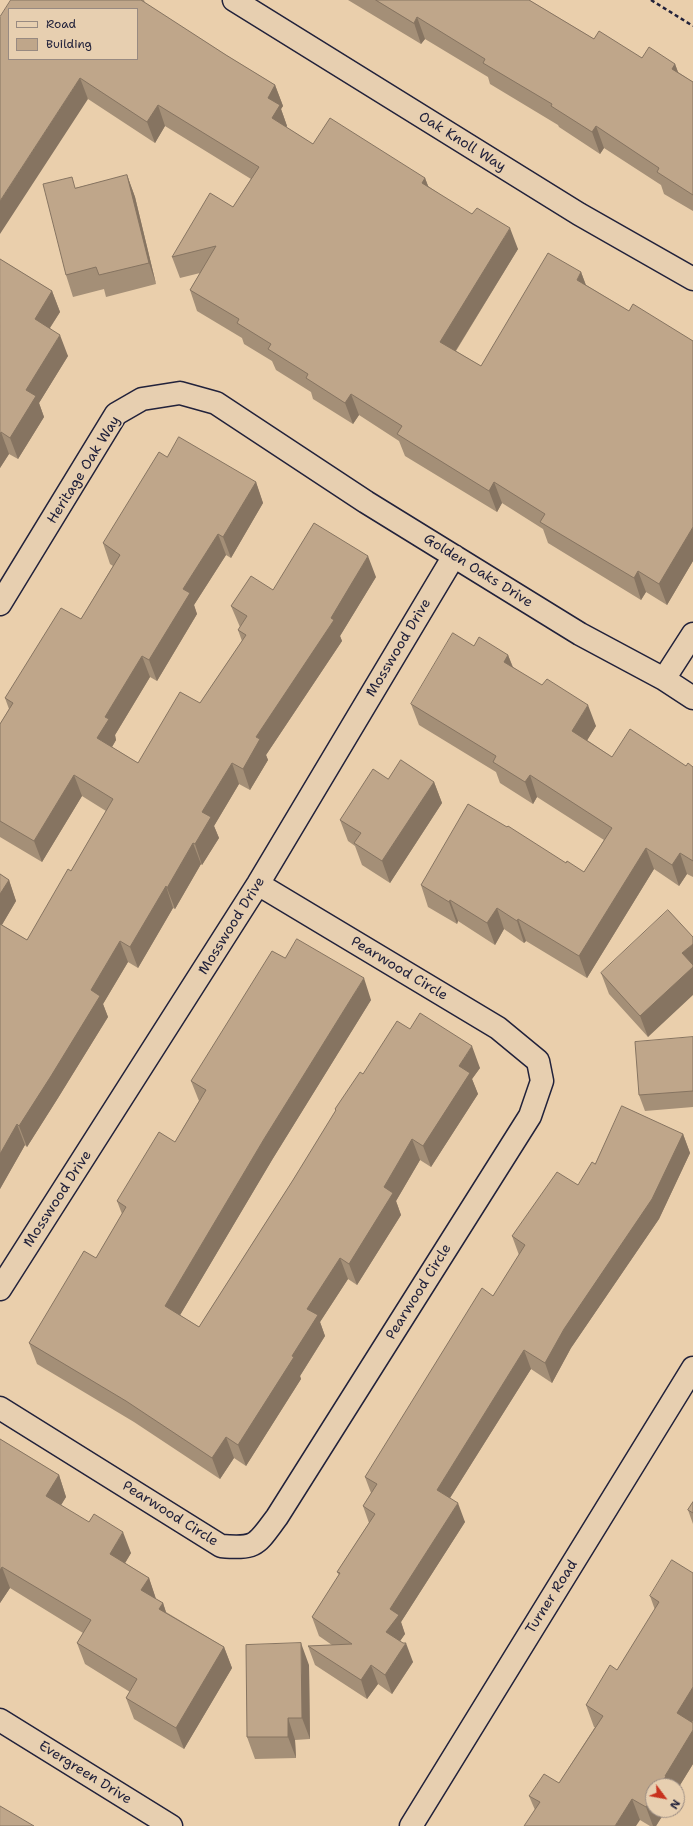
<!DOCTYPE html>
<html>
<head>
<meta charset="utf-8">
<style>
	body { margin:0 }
	#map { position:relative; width:693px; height:1826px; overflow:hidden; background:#eacfac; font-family:"Shantell Sans",sans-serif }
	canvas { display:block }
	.legend { position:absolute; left:8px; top:8px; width:130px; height:52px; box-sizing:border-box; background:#e7cfb0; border:1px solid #988a81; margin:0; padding:5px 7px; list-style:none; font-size:12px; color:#22223b }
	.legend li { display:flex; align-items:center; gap:8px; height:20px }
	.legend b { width:20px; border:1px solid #988a81 }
	.north { position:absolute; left:645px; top:1778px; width:40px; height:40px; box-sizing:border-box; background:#e7cfb0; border:1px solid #988a81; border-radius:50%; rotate:122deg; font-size:11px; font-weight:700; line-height:16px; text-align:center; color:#22223b }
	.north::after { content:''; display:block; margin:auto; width:14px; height:18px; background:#c8321e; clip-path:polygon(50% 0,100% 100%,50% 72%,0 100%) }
</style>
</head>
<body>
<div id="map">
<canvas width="693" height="1826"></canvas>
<ul class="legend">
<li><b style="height:5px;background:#e7cfb0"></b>Road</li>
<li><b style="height:11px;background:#bfa68a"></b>Building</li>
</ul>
<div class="north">N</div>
</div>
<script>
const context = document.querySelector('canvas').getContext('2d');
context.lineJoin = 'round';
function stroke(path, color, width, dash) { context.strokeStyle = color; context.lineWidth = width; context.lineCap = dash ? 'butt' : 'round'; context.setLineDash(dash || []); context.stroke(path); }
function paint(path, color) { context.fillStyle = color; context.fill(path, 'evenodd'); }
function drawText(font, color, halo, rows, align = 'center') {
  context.font = font + ' "Shantell Sans",sans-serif'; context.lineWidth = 3; context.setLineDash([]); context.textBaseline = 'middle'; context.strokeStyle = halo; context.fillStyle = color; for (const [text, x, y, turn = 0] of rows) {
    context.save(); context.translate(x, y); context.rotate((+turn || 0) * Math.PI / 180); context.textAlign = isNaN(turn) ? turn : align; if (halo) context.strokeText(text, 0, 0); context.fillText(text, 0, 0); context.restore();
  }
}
const path = new Path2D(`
	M651 0 693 26`);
const minor = new Path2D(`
	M234 0 579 214 693 279
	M0 604 116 414 142 399 180 393 216 403 366 502 580 634 664 679 693 698
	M664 679 693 634
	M0 1289 258 884 454 556
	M0 1408 221 1546C257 1549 256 1545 277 1517L530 1116 542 1081 538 1061 498 1028 258 884
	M0 1720 171 1826`);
const secondary = new Path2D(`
	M411 1826 693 1368`);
const wall = new Path2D(`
	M11 0H144L145 3 226 55 275 85 283 106 281 109 287 126 286 127 313 144 425 178 428 186 518 249 456 351 481 366 581 272 586 285 629 311 693 341V561L667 605 646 592 641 600 548 543 543 529 502 503 497 512 405 456 399 441 359 415 353 424 313 399 311 392 276 370 272 361 244 344 242 338 197 311 190 290 200 273 180 278 172 257 233 207 251 179 165 126 155 143 88 99Z
	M348 0H529L594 39 642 58 675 64 678 72 693 82V211L664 194 661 185 604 148 600 154 559 127 558 125 490 84 488 77 425 39 421 44Z
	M127 175 135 197 156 284 106 297 104 289 73 297 66 275 76 188Z
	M0 259 52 291 60 312 50 328 68 356 39 403 44 417 18 459 9 454 0 468Z
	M167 457 256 482 263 503 231 558 226 555 194 605 197 614 157 681 150 677 115 735 116 740 112 747 138 763 200 703 242 641 238 630 240 627 231 606 273 590 376 577 340 636 342 641 266 755 268 760 250 790 239 784 214 826 219 838 202 865 201 864 175 909 173 908 138 968 128 962 103 1004 108 1017 58 1098 27 1147 25 1145 0 1189V874L9 880 16 901 2 925 27 940 71 871 106 811 82 796 42 862 0 837V724L9 709 5 698 81 619 113 566 110 564 103 543Z
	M508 655 513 667 596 726 587 740 612 757 693 767V877L687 874 679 886 654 869 587 978 526 941 524 943 504 929 495 945 458 921 457 924 428 907 421 885 566 863 584 872 604 840 537 797 533 804 500 783 496 772 419 725 411 704Z
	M388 779 434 782 442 803 390 883 362 865 355 846 348 841 340 820Z
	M693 937 648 1037 609 994 601 973Z
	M285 958 371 1000 272 1160 180 1315 199 1327 293 1180 336 1111 335 1109 363 1074 410 1029 480 1068 472 1079 478 1094 431 1167 420 1160 396 1201 401 1215 357 1285 348 1279 320 1322 325 1336 300 1376 301 1379 246 1466 234 1458 220 1479 134 1422 37 1364 29 1343 96 1258 122 1214 117 1201 175 1142 199 1101 191 1081Z
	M693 1037V1107L645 1111 639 1095Z
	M683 1134 690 1153 659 1219 571 1348 552 1383 531 1369 450 1498 465 1522 401 1622 405 1634 400 1641 413 1662 392 1694 378 1684 367 1699 315 1665 308 1646 332 1645 319 1636 312 1617 339 1575 337 1572 369 1523 363 1506 371 1493 365 1477 493 1296 519 1255 512 1236 578 1185 595 1164Z
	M0 1439 59 1475 66 1497 61 1505 131 1553 125 1563 149 1578 156 1599 163 1603 166 1612 224 1647 232 1668 184 1749 134 1719 126 1698 130 1692 85 1664 77 1643 83 1633 10 1588 0 1603Z
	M693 1502V1524L688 1510Z
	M693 1573V1721L692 1722 693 1764 677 1790V1786L666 1810 656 1826H650L640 1820 535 1810 529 1796 559 1783 595 1727H594L586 1705 617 1670 655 1610 650 1596Z
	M309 1665 310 1739 295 1740 296 1758 255 1759 247 1737Z`);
const shadedWall = new Path2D(`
	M417 17 425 39 421 44 414 23Z
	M675 64 683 86 672 69Z
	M80 78 88 99 0 234V201Z
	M275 85 283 106 281 109 287 126 279 139 272 118 268 98Z
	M158 105 165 126 155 143 147 122Z
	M596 126 604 148 600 154 592 132Z
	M127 175 135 197 156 284 149 263Z
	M425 178 433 199 422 183Z
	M510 228 518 249 448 363 440 342Z
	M581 272 589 294 577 280Z
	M52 291 60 312 42 340 35 319Z
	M60 335 68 356 39 403 44 417 18 459 10 438 26 390Z
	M351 394 359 415 353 424 345 403Z
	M1 432 9 454 0 468V435Z
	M256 482 263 503 231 558 223 537Z
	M494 482 502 503 497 512 489 491Z
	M693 527V561L667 605 659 584Z
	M218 534 226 555 194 605 197 614 157 681 149 660 183 589Z
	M368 556 376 577 340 636 342 641 266 755 268 760 250 790 243 769 256 737Z
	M638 571 646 592 641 600 634 578Z
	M508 655 516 676 504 662Z
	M142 656 150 677 115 735 116 740 105 759 97 738 105 717Z
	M588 705 596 726 580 752 572 731Z
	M232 763 239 784 214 826 219 838 202 865 195 844 202 812Z
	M74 775 82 796 42 862 34 841Z
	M530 775 537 797 533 804 525 782Z
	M434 782 442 803 390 883 382 861Z
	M193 843 201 864 175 909 167 888Z
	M646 848 654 869 587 978 579 956Z
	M680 853 687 874 679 886 672 865Z
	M9 880 16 901 0 928V894Z
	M166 886 173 908 138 968 130 947Z
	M450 900 458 921 457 924 449 902Z
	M497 908 504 929 495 945 487 923Z
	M518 919 526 941 524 943 517 921Z
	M120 941 128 962 103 1004 108 1017 58 1098 27 1147 19 1126 91 990Z
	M693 944V995L648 1037 640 1016 682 953Z
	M364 978 371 1000 272 1160 173 1327 165 1306 264 1139Z
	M472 1046 480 1068 472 1079 478 1094 431 1167 423 1146 459 1066Z
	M17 1124 25 1145 0 1189V1154Z
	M683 1134 690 1153 659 1219 571 1348 552 1383 545 1363 564 1329Z
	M412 1139 420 1160 396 1201 401 1215 357 1285 349 1264 384 1187Z
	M340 1258 348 1279 320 1322 325 1336 300 1376 301 1379 246 1466 238 1445 292 1356 307 1309Z
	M524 1350 531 1369 443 1509 437 1490Z
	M226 1437 234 1458 220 1479 212 1458Z
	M59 1475 66 1497 53 1518 46 1496Z
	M458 1503 465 1522 401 1622 405 1634 393 1651 386 1632 390 1609Z
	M123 1532 131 1553 118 1575 110 1554Z
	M2 1567 10 1588 0 1603V1570Z
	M149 1578 156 1599 149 1611 141 1590Z
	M163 1603 170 1625 159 1609Z
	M301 1643 309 1665 310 1739 302 1718Z
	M406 1643 413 1662 392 1694 385 1675Z
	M224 1647 232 1668 184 1749 176 1728Z
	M371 1665 378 1684 367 1699 361 1680Z
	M693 1687V1721L685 1734 677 1713Z
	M288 1718 295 1740 296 1758 288 1737Z
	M693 1730V1764L677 1790V1786H660L665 1776Z
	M653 1797V1810H666L656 1826H653L646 1807Z
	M632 1799 640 1820 636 1826H615Z`);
const building = new Path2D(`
	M11 0H141L226 55 275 85 268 98 280 105 272 118 313 144 330 118 425 178 422 183 472 214 477 208 510 228 440 342 481 366 548 253 581 272 577 280 629 311 633 304 693 341V527L659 584 638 571 634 578 540 522 545 514 494 482 489 491 397 434 402 426 351 394 345 403 306 378 308 374 268 349 271 344 237 323 239 319 190 290 216 246 172 257 210 193 233 207 259 167 158 105 147 122 80 78 0 201V17ZM9 9H137V59H9Z
	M376 0H529L594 39 599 31 642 58 649 47 675 64 672 69 693 82V195L657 172 659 168 596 126 592 132 551 106 552 104 483 63 485 59 417 17 414 23Z
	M127 175 149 263 99 275 96 267 66 275 43 184 72 177 75 188Z
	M0 259 52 291 35 319 60 335 26 390 36 396 10 438 1 432 0 435Z
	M179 437 256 482 223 537 218 534 183 589 190 593 149 660 142 656 105 717 109 719 97 738 138 763 180 692 200 703 246 635 238 630 247 616 231 606 251 576 273 590 314 523 368 556 331 618 334 620 256 737 260 739 243 769 232 763 202 812 211 817 195 844 193 843 167 888 166 886 130 947 120 941 91 990 100 996 51 1076 19 1126 17 1124 0 1154V924L27 940 68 869 71 871 113 799 74 775 34 841 0 821V724L13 703 5 698 61 608 81 619 120 555 103 543 159 452 167 457Z
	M453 633 474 646 479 637 508 655 504 662 542 685 547 679 588 705 572 731 612 757 630 729 686 766 688 763 693 767V861L680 853 672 865 646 848 579 956 518 919 517 921 497 908 487 923 450 900 449 902 421 885 468 804 507 827 508 826 566 863 567 861 584 872 612 828 530 775 525 782 493 762 496 756 411 704Z
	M401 760 434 782 382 861 354 843 361 833 340 820 373 769 388 779Z
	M0 874 9 880 0 894Z
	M668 910 693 937V944L682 953 693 965V967L640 1016 601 973Z
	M297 939 364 978 264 1139 165 1306 199 1327 293 1180 336 1110 335 1109 360 1072 363 1074 397 1021 410 1029 420 1013 472 1046 459 1066 470 1073 423 1146 412 1139 384 1187 393 1193 349 1264 340 1258 307 1309 318 1315 292 1356 294 1357 238 1445 226 1437 212 1458 126 1401 29 1343 84 1251 96 1258 126 1207 117 1201 159 1132 175 1142 206 1090 191 1081 272 951 285 958Z
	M693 1037V1091L639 1095 635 1042Z
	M622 1106 683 1134 652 1199 564 1329 545 1363 524 1350 437 1490 458 1503 390 1609 399 1615 386 1632 403 1643H406L385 1675 371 1665 361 1680 308 1646 352 1644 312 1617 340 1573 337 1572 375 1514 363 1506 377 1484 365 1477 482 1288 493 1296 525 1245 512 1236 557 1172 578 1185 592 1162 595 1164Z
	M0 1439 59 1475 46 1496 89 1522 94 1514 123 1532 110 1554 149 1578 141 1590 163 1603 159 1609 224 1647 176 1728 126 1698 137 1679 77 1643 91 1620 2 1567 0 1570Z
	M693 1502V1513L688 1510Z
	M672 1560 693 1573V1687L677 1713 693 1723V1730L665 1776H666L660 1786H653V1797L646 1807 632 1799 615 1826H524L540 1802 529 1796 544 1774 559 1783 603 1716 586 1705 610 1665 617 1670 659 1602 650 1596Z
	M301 1643 302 1718H288V1737H247L246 1645Z
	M0 1806 34 1826H0Z`);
const streetNames = [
	["Oak Knoll Way",462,142,32],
	["Heritage Oak Way",84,470,-58],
	["Golden Oaks Drive",478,571,32],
	["Mosswood Drive",399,648,-59],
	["Mosswood Drive",232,926,-58],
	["Pearwood Circle",399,969,31],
	["Mosswood Drive",58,1199,-57],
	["Pearwood Circle",419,1292,-58],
	["Pearwood Circle",170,1514,32],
	["Turner Road",552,1597,-58],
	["Evergreen Drive",85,1773,32]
];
stroke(minor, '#22223b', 25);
stroke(secondary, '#22223b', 25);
stroke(path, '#22223b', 2.5, [4, 3]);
stroke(minor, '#e7cfb0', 22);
stroke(secondary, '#e7cfb0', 22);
paint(wall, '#a48f77');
paint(shadedWall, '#867461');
paint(building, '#bfa68a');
stroke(building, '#867461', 1);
drawText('14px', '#22223b', '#e7cfb0', streetNames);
</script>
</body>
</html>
